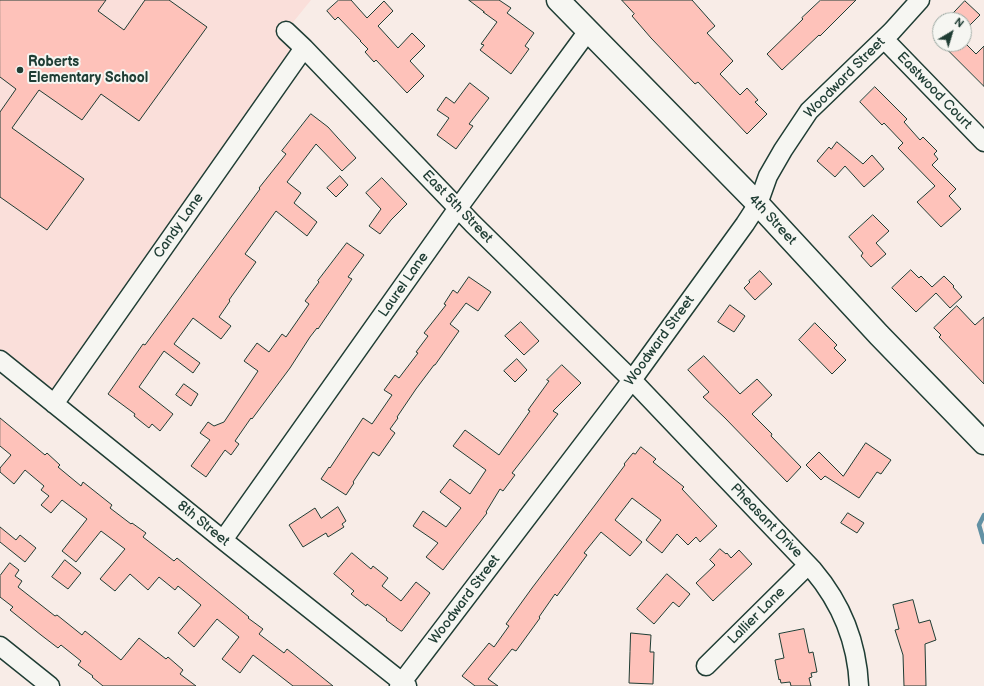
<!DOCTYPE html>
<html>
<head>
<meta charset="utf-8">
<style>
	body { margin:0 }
	#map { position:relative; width:984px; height:686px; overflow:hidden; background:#f8ece7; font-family:"Balsamiq Sans",sans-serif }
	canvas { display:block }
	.north { position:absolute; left:932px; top:12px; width:40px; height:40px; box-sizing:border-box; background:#f6f6f2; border:1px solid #a0aca6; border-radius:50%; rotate:38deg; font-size:11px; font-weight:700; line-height:16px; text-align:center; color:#1f3d34 }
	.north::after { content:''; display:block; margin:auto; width:14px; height:18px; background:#1f3d34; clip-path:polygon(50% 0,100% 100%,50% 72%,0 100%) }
</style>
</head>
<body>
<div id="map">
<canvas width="984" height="686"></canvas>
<div class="north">N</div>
</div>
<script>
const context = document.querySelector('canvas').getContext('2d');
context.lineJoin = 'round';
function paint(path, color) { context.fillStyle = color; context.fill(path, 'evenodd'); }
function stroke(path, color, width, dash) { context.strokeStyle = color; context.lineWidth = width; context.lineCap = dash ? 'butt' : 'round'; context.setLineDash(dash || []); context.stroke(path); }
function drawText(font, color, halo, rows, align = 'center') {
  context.font = font + ' "Balsamiq Sans",sans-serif'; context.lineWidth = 4; context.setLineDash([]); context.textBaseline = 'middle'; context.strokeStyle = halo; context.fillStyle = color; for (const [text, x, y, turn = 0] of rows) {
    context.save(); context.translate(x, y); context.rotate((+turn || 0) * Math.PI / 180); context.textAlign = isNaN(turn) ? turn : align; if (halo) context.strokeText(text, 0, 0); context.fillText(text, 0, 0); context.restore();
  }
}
const built = new Path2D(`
	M0 0H311L286 31 304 48 54 404 0 360Z`);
const stream = new Path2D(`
	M984 515 979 525 984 542`);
const building = new Path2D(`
	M0 0H106L98 11 124 30 145 0H169L207 27 139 121 101 94 82 120 39 90 12 128 84 179 47 230 0 197V112L16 89 0 77Z
	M339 0H351L367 18 384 1 393 11 378 26 398 48 412 33 425 46 410 61 424 76 407 93 376 60 374 62 365 52 368 49 360 41H361L338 17 335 20 327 11Z
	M469 0H499L511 8 507 13 534 33 525 46 529 49 511 74 480 50 484 45 481 44 497 22 483 12H484Z
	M622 0H692L715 26 707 33 733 61 720 74 740 95 747 88 758 100 755 102 767 114 747 134 698 82 695 84 651 38 632 16 634 14Z
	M821 0H856L820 36 819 35 782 70 767 54 803 19 802 18Z
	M965 1 980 15 964 31V20H947Z
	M942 44H966L976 54 984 46V86Z
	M470 83 489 98 469 124 473 126 456 149 437 135 449 118 437 110 446 97 454 103Z
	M875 87 907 119 904 122 920 140 923 137 937 151 934 154 938 159 932 165 956 189 949 196 961 209 941 227 917 202 935 186 898 148 903 143 884 123 882 125 860 102Z
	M311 114 328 127 356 158 342 171 316 144 287 182 301 193 294 203 317 222 307 236 276 211 245 254 256 262 229 300 230 301 219 317 231 326 221 339 193 318 174 344 200 363 193 373 164 351 139 387 173 414 160 431 152 424 149 428 134 416 135 414 108 394 143 344 145 345 260 189 259 188 286 154 282 151Z
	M837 142 863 164 872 155 884 169 864 187 845 166 835 177 817 161 829 147 831 149Z
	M340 176 348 185 336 197 327 188Z
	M382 178 407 204 391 220 380 234 369 226 381 209 366 193Z
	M873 215 889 231 876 243 886 254 871 267 861 256 863 253 849 237Z
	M347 243 364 255 348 277 352 279 318 329 317 328 310 337 290 368 252 419 251 418 235 441 239 444 231 455 225 450 206 477 191 466 210 440 200 433 208 422 214 426 224 422 258 371 244 361 257 343 269 352 282 334 286 337 309 304 305 301 319 282 318 281Z
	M911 270 919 278 921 276 932 287 944 276 954 286 953 287 962 297 950 308 936 293 916 312 892 288Z
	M760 271 772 284 755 300 744 288 750 282 749 281Z
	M469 277 491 292 478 311 466 303 450 324 459 331 435 365H434L416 389 397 417 398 418 390 429 395 433 379 456 373 452 353 482 354 483 346 495 321 479 329 467 330 468 363 418 372 424 392 395 384 390 395 375 399 378 418 353 416 352 428 336 424 333 446 305 444 304 453 290 457 293Z
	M730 305 745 316 734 332 718 322Z
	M957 306 975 325 984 317V384L939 337 941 335 934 328Z
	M521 322 539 341 524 355 505 336Z
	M815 323 837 345 834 348 846 360 832 374 799 340Z
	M704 356 740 394 757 379 772 395 752 414 772 434 771 436 801 467 787 482 725 418 703 397 709 392 688 370Z
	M517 359 527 370 515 382 504 371Z
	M562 365 581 383 553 411 558 414 512 473 515 475 503 491 500 489 486 512 487 513 443 570 426 557 438 543 413 526 423 511 446 527 461 508 440 492 450 479 470 494 486 470 453 446 465 430 499 455 530 411 528 410 549 381 547 380Z
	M184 384 198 394 191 406 176 395Z
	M0 418 45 455 47 453 60 465 58 467 81 486 83 482 112 505 110 508 131 524 132 523 146 533 143 537 174 561 177 558 249 617 248 618 263 629 259 634 284 653 287 649 333 686H293L253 655 240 673 222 659 239 637 217 619 194 647 178 633 201 605 178 586 175 590 159 577 148 590 130 574 115 591 100 579 125 549 101 531 76 562 62 551 87 519 62 500 51 513 41 505 49 496 41 490 44 486 25 470 14 484 0 472V468L11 455 0 446Z
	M866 443 891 460 881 474 877 472 859 498 825 476 821 480 806 465 819 452 843 476Z
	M641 447 656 459 653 462 684 487 682 489 717 526 700 542 696 537 688 545 677 534 662 553 646 540 661 520 632 498 615 520 642 542 630 556 601 532 584 553 587 555 557 596 555 594 539 617 540 618 516 651 512 649 488 679 498 686H475L462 676 489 643 494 647 509 626 506 624 532 588 595 505 625 465 624 464 633 453 635 454Z
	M338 507 346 521 342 524 344 527 328 537 326 533 303 547 289 525 315 508 321 518Z
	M848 513 864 523 857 533 841 523Z
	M0 527 16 540 20 535 36 548 25 562 0 542Z
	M720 549 726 554 727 553 731 558 739 550 752 564 713 601 696 583 715 565 710 560Z
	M352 553 371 569 373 566 388 578 382 586 401 601 416 582 430 593 402 631H401L386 620 387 619 367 604 366 606 351 594 354 591 334 574Z
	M65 560 81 573 68 589 52 577Z
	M10 563 19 570 15 576 22 581 18 587 55 616 57 615 82 635 85 631 121 660 139 638 166 659 168 657 183 670 180 674 196 686H103L92 677 93 676 78 665 81 661 61 645 58 648 41 635 10 610 13 607 0 597V576Z
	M667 574 690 594 679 607 673 602 654 624 637 609Z
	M913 600 919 623 930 620 936 640 925 644 926 686H904L903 655 895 630 899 629 893 605Z
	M804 629 809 653 813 652 817 672 811 673 812 677 809 678 811 686H791L790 682 781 683 780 679 779 680 775 660 784 658 779 634Z
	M631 633 651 635 650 652H654L653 684 629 683 630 652Z`);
const street = new Path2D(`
	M286 31 304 48 473 224 632 380 813 570C841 603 857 642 859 686
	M884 39 984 142
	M0 360 223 540 407 686
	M54 404 304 48
	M223 540 458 208 588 31
	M0 646 50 686
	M706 666 808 565
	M399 686 632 380 745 224 758 204 768 176 783 150 809 111 892 31 920 0`);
const secondary = new Path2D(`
	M558 0 758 204 879 335 984 443`);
const markers = [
	[20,70,4,"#1f3d34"]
];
const poiNames = [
	["Roberts",28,62],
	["Elementary School",28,78]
];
const streetNames = [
	["Woodward Street",845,78,-45],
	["Eastwood Court",934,91,46],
	["East 5th Street",457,207,46],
	["4th Street",772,220,47],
	["Candy Lane",179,226,-55],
	["Laurel Lane",404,285,-55],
	["Woodward Street",660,341,-54],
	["Pheasant Drive",766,521,46],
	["8th Street",203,524,39],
	["Woodward Street",465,600,-53],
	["Lallier Lane",757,616,-45]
];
paint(built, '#fadfda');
stroke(stream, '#6291a4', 4.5);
paint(building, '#fec2ba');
stroke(building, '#1f3d34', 1);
stroke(street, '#1f3d34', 21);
stroke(secondary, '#1f3d34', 25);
stroke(street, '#f6f6f2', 18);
stroke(secondary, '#f6f6f2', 22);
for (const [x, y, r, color] of markers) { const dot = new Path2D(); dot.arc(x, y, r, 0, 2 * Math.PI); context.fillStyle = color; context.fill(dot); stroke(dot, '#f6f6f2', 1.5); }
drawText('bold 14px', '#1f3d34', '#f6f6f2', poiNames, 'left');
drawText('14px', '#1f3d34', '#f6f6f2', streetNames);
</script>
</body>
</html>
